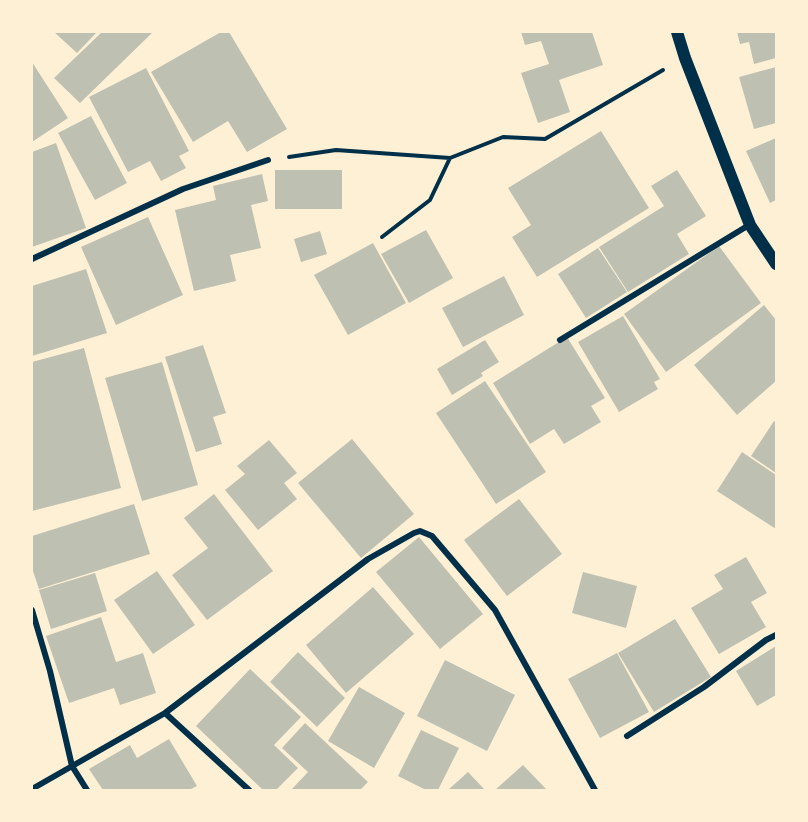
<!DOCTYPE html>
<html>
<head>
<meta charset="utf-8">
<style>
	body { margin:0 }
	#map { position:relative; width:808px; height:822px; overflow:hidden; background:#fdf0d5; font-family:"Titillium Web",sans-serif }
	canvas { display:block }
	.frame { position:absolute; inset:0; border:33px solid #fdf0d5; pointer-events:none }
</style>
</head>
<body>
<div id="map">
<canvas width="808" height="822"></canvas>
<div class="frame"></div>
</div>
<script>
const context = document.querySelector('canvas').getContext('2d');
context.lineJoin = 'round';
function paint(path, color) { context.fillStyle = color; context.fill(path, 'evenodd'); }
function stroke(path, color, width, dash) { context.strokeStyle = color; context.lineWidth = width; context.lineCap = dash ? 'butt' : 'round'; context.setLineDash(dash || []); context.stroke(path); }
const building = new Path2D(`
	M54 32H97L77 53Z
	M102 32H153L80 103 54 78Z
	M221 32H229L287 129 247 152 228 121 193 142 151 72Z
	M521 32H592L603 65 559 80 570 112 538 123 521 73 549 64 541 41 525 45Z
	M737 32H776V58L754 64 749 42 740 44Z
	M32 62 68 118 32 142Z
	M776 67V123L754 129 739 77Z
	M146 68 189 151 179 156 186 168 161 181 150 161 128 172 89 97Z
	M91 116 127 183 95 200 58 133Z
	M601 131 649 208 537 277 512 237 531 225 508 188Z
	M776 138V200L770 203 746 151Z
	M56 143 86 228 32 247V152Z
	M275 170H342V209H275Z
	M677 170 706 216 677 234 689 254 628 292 599 247 664 206 651 186Z
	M262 174 268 201 251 205 261 248 230 255 236 281 194 291 175 210 216 200 213 186Z
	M148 217 183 295 116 325 81 247Z
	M426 230 453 278 409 303 381 254Z
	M320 231 327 254 301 262 294 239Z
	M373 243 406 303 348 335 314 275Z
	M719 246 761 303 666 372 624 314Z
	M598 248 627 292 586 318 558 274Z
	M86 269 107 333 32 356V286Z
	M504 276 524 315 463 347 442 308Z
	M764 305 776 320V381L737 415 694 365Z
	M623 316 660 379 654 382 658 389 619 412 578 342Z
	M567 337 605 398 591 406 601 422 564 444 554 429 530 444 493 383Z
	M485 340 499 362 481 373 483 376 452 395 437 369Z
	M203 345 226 413 213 417 222 444 196 452 165 357Z
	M84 348 121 488 32 511V362Z
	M162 362 198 485 142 501 105 378Z
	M485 381 546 472 496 504 436 413Z
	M774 421 776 422V473L751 456Z
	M352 439 414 514 361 558 298 483Z
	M269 440 297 473 284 483 297 499 258 530 225 490 245 474 237 466Z
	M742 452 776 475V529L717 491Z
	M214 494 273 571 207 620 172 575 208 548 184 518Z
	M519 499 562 554 507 596 464 540Z
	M134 504 150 554 39 589 32 568V536Z
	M419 537 483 614 440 649 376 572Z
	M746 557 767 593 751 602 766 627 719 654 691 608 723 589 714 575Z
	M157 571 195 625 153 654 114 600Z
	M583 572 637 586 626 628 572 613Z
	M95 573 107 611 51 629 39 590Z
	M373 587 414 634 346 693 306 645Z
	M101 617 116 662 143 653 156 693 120 705 114 688 69 703 46 636Z
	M675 619 711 677 654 712 618 653Z
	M776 646V695L757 706 736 671Z
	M298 652 345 698 317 727 270 682Z
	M617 653 649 712 600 738 568 679Z
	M445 660 515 695 487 751 417 716Z
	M250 669 301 717 274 745 298 768 276 790H263L196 726Z
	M359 687 405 713 374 768 328 741Z
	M305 723 368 782 360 790H291L308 772 282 748Z
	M421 730 459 748 438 790H426L398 776Z
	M169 739 197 786 189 790H103L89 769 130 745 137 758Z
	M523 765 547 790H495Z
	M468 772 485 790H448Z`);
const path = new Path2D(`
	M289 157 336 150 450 158
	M382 237 430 200 450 158 503 137 545 139 663 70`);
const minor = new Path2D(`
	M32 259 183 189 268 160
	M560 340 749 225
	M32 610 50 671 72 766 87 790
	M165 713 249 790
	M627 736 704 687 766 640 776 635
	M32 789 165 713 368 559 414 533 420 531 432 536 495 610 595 790`);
const secondary = new Path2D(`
	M677 32 685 58 750 225 776 264`);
paint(building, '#bec0b2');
stroke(path, '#003049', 4);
stroke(minor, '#003049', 6);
stroke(secondary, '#003049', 12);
</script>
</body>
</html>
